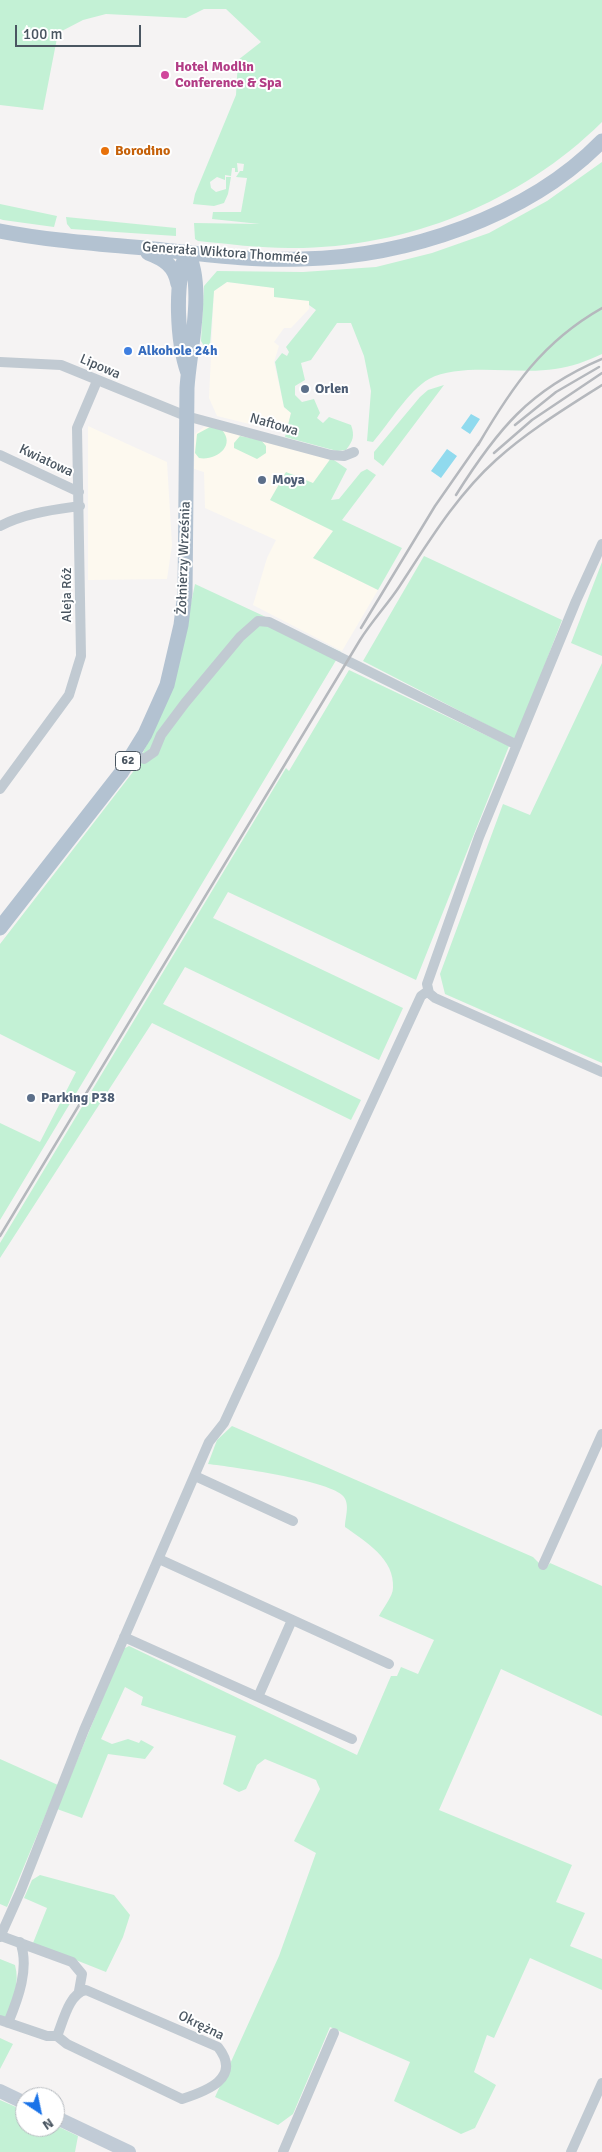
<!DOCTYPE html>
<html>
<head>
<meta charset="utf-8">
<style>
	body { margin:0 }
	#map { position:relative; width:602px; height:2152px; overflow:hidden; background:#f5f3f3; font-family:Signika,sans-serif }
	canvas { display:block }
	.north { position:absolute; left:15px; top:2087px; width:50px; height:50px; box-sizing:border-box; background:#fff; border:1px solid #b7bbc0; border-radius:50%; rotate:146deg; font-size:14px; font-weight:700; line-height:20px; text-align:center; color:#4a5661 }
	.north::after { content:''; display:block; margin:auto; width:18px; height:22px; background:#1a73e8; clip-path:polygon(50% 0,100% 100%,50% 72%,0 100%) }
	.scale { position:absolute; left:15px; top:25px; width:126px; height:22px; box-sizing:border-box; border:2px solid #4a5661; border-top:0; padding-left:6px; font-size:15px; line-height:18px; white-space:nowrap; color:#4a5661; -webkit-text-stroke:4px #fff; paint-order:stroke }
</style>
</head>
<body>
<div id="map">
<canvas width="602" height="2152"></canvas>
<div class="north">N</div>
<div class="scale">100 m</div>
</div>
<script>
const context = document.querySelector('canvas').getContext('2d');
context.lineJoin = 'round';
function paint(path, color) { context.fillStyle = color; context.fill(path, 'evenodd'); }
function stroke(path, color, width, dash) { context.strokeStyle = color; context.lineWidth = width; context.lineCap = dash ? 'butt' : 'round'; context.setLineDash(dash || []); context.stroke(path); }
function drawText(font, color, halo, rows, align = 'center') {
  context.font = font + ' Signika,sans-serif'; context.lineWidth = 4; context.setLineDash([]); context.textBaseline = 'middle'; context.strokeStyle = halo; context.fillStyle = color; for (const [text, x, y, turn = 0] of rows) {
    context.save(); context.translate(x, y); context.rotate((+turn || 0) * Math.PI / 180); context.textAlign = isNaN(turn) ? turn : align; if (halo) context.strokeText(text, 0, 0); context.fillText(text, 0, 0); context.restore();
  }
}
const commercial = new Path2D(`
	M227 282 274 288V297L309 300V309L291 328H284L274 342 279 346 274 362 284 407 291 413 286 433 217 416 209 398 214 291Z
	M88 426 167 462 172 545 167 579 88 580Z
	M204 427H211L331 458 313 484 333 531 313 558 378 590 342 651 253 605 267 558 276 540 205 508 204 472 194 469 195 434Z`);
const green = new Path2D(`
	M0 0H602V122C520 203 405 249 289 248 259 248 229 244 198 241L195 239 194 223 260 224 212 219 213 212H241L247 178 236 177 240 171H243L244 164 237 163 238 172H235V168H232L231 176 225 175V180L217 177 210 182 211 188 216 192 226 189V177H231L228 194 224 203 214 206 193 204 195 194 236 95 238 60 261 42 226 9H204L186 18 106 14 83 20 58 33 43 110 0 105Z
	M602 162V354C587 361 571 367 555 369 519 375 461 362 429 379 409 390 388 425 373 442L367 441 371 391 364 356 351 323H337L311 360 301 363 305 380 295 386V395L302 402 314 399 320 413 317 418 323 423 329 417 351 425C355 436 353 441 346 450L337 451 285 437 291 413 284 407 275 362 282 353 287 356 289 352 286 347 316 310 309 305V301L274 297V288L227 282 214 291 210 346H204L201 341 204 286 217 271 303 272 376 267 432 253 489 233 547 201Z
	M0 204 57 216 54 227 3 220 0 219Z
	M66 217 176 228V236L71 229 67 224Z
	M444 385 383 466 374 459V452L420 397 428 390Z
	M210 427 222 430C236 446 216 461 199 458L195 453 197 434Z
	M240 436 261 440 266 446V453L257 459 234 448V443Z
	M331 458 347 469 331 500 339 499 361 472 367 469 376 475 342 520 402 548 378 590 313 558 333 531 270 500 286 472 313 483Z
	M424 556 562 620 516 740 363 661Z
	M602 562V656L571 643Z
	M195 584 341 652 0 1220V1123L40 1142 76 1072 0 1034V944L136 768 174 684Z
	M602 663V1063L445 994 440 974 503 804 530 815Z
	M349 670 509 746 416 980 228 892 213 918 403 1008 379 1060 185 967 163 1004 361 1100 351 1120 152 1023 0 1258V1243L286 768 289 771Z
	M232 1426 533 1557 539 1563 547 1567 550 1563 602 1586V1716L501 1669 439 1810 572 1865 556 1902 585 1913 570 1946 602 1959V1990L530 1958 494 2038 487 2035 474 2072 496 2085 475 2128 461 2134 394 2101 410 2062 330 2027 293 2114 278 2125 215 2097 279 1956 316 1853 294 1841 320 1789 316 1780 265 1759 257 1765 246 1789 239 1792 223 1784 236 1736 141 1705 143 1697 125 1687 101 1739 112 1744 128 1739 139 1743 141 1740 154 1747 145 1759 108 1754 82 1818 57 1809 123 1649 129 1646 357 1755 391 1676H397L401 1667 418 1674 434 1640 379 1616C383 1608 393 1596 393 1588 395 1559 366 1542 345 1527 345 1517 351 1503 342 1495 326 1480 233 1467 208 1464L217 1440Z
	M0 1759 58 1785 7 1907 0 1904Z
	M40 1875 114 1895 130 1915 123 1937 106 1972 33 1943 47 1908 24 1898 32 1880Z
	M0 1959 15 1965C20 1983 13 2000 6 2017H0Z
	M0 2038 13 2044 0 2069Z
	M0 2100 25 2111V2127H55V2125L78 2136 75 2152H0Z`);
const water = new Path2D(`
	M471 414 480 419 470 434 461 428Z
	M447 449 457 456 441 478 431 471Z`);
const street = new Path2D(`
	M0 362 61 365 186 416 331 455 344 456 354 452
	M0 455 79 492
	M0 526C25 513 52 510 80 506
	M602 544 576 601 479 837 427 984 429 993 435 998 602 1072
	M133 754 144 759 154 752 161 735 185 703 240 637 258 621 269 622 517 745
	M0 789 69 695 81 656 77 428 97 381
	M195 1476 293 1521
	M159 1559 389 1664
	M543 1565 602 1434
	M124 1637 352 1739
	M258 1697 292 1620
	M1 1936 72 1962 82 1974 79 1991
	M0 1937 21 1890 84 1730 209 1442 224 1423 421 996 428 991
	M0 2020 47 2036H57L67 2044 182 2099C207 2091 242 2078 218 2047L86 1990C69 1993 63 2022 57 2036
	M8 2023C18 1999 30 1967 20 1942
	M283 2152 334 2033
	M571 2152 602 2083`);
const secondary = new Path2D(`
	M0 2091 25 2103
	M55 2117 129 2152`);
const primary = new Path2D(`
	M0 231C51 241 103 244 154 249 203 254 253 261 302 259 406 257 528 217 602 141
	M187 252C174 282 177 342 188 373
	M148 253C164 259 175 266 178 284
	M0 928 121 773 145 734 167 685 181 625 185 593 187 388C189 352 206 285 187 252`);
const rail = new Path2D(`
	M515 425 556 392 599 367
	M478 445C512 387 542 342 602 308
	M494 453 532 420 602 373
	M456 495C497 430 529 390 602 359
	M361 628 435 506 481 440
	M0 1236 360 640C372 621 387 605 399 587 428 543 456 496 496 460 528 431 566 408 602 385`);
const markers = [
	[165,75,5,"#d1479c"],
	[105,151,5,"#e8710a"],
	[128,351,5,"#3f7fe0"],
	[305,389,5,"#5c6f8a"],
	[262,480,5,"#5c6f8a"],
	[31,1098,5,"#5c6f8a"]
];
const shields = [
	[128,761,25]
];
const shieldNames = [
	["62",128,761]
];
const hotelNames = [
	["Hotel Modlin",175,67],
	["Conference & Spa",175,83]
];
const foodNames = [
	["Borodino",115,151]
];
const streetNames = [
	["Generała Wiktora Thommée",225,253,4],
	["Lipowa",100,367,23],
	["Naftowa",274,425,16],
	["Kwiatowa",46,461,25],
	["Żołnierzy Września",184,558,-88],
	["Aleja Róż",67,595,-90],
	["Okrężna",201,2026,26]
];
const shopNames = [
	["Alkohole 24h",138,351]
];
const serviceNames = [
	["Orlen",315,389],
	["Moya",272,480],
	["Parking P38",41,1098]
];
paint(commercial, '#fdf9ef');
paint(green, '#c3f1d5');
paint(water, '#90daee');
stroke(street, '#c1cad2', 10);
stroke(secondary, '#c1cbd6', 14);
stroke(primary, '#b3c2d1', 15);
stroke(rail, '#b5b8bd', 2.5);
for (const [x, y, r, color] of markers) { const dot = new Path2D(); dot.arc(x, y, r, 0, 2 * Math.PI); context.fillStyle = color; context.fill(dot); stroke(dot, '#fff', 2); }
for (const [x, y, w] of shields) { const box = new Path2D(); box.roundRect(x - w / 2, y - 9.5, w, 19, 4); context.fillStyle = '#fff'; context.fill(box); stroke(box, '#4a5661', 1); }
drawText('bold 12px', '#4a5661', null, shieldNames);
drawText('bold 14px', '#b23c85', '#fff', hotelNames, 'left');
drawText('bold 14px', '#c56008', '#fff', foodNames, 'left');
drawText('14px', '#4a5661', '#fff', streetNames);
drawText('bold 14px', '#366cbe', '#fff', shopNames, 'left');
drawText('bold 14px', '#4e5e75', '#fff', serviceNames, 'left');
</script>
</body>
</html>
